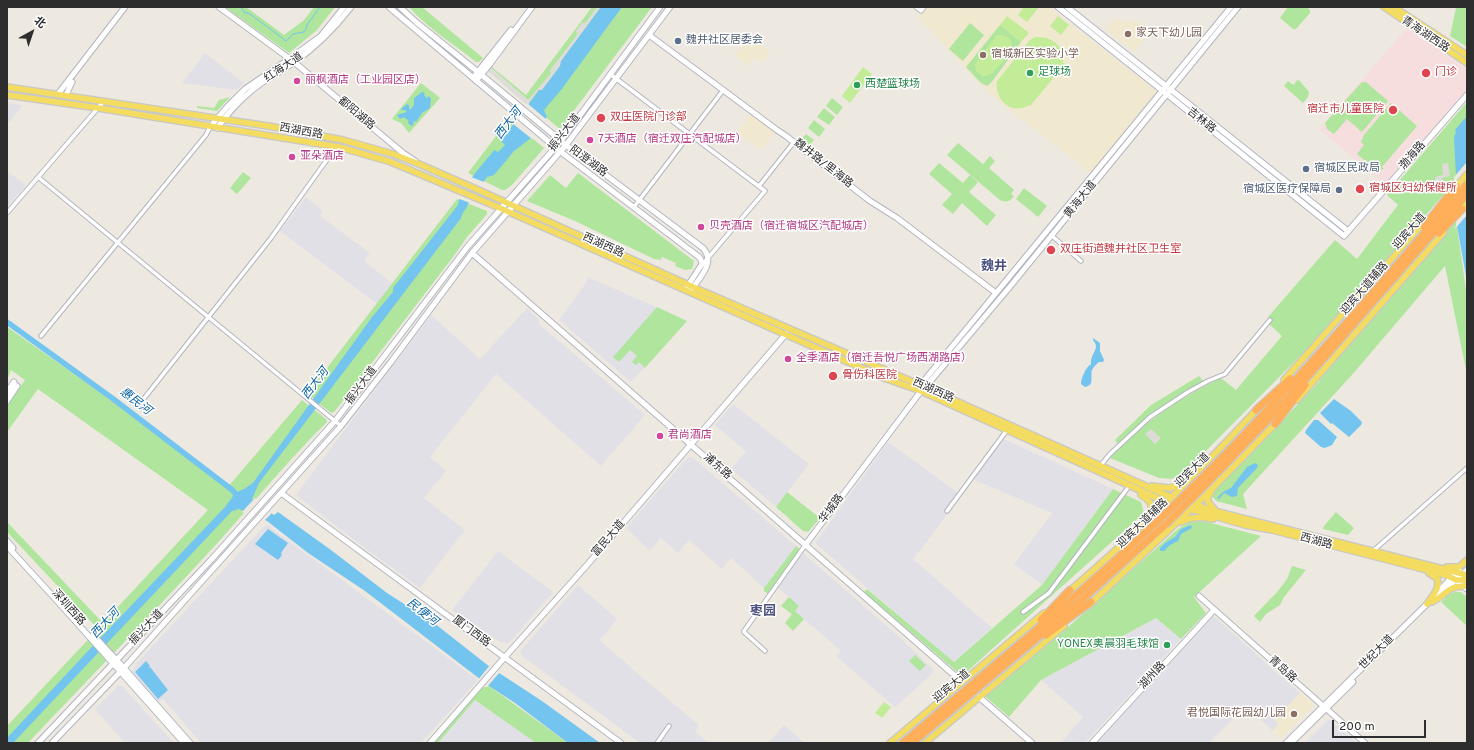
<!DOCTYPE html>
<html>
<head>
<meta charset="utf-8">
<style>
	body { margin:0 }
	#map { position:relative; width:1474px; height:750px; overflow:hidden; background:#eee9e0; font-family:Overpass,"Noto Sans SC",sans-serif }
	canvas { display:block }
	.frame { position:absolute; inset:0; border:8px solid #2d2d2d; pointer-events:none }
	.north { position:absolute; left:12px; top:12px; width:40px; height:40px; -webkit-text-stroke:3px #fff; paint-order:stroke; rotate:40deg; font-size:11px; font-weight:700; line-height:16px; text-align:center; color:#2d2d2d }
	.north::after { content:''; display:block; margin:auto; width:14px; height:18px; background:#2d2d2d; clip-path:polygon(50% 0,100% 100%,50% 72%,0 100%) }
	.scale { position:absolute; left:1332px; top:720px; width:94px; height:18px; box-sizing:border-box; border:2px solid #2d2d2d; border-top:0; padding-left:5px; font-size:12px; line-height:14px; white-space:nowrap; color:#2d2d2d; -webkit-text-stroke:3px #fff; paint-order:stroke }
</style>
</head>
<body>
<div id="map">
<canvas width="1474" height="750"></canvas>
<div class="frame"></div>
<div class="north">北</div>
<div class="scale">200 m</div>
</div>
<script>
const context = document.querySelector('canvas').getContext('2d');
context.lineJoin = 'round';
function paint(path, color) { context.fillStyle = color; context.fill(path, 'evenodd'); }
function stroke(path, color, width, dash) { context.strokeStyle = color; context.lineWidth = width; context.lineCap = dash ? 'butt' : 'round'; context.setLineDash(dash || []); context.stroke(path); }
function drawText(font, color, halo, rows, align = 'center') {
  context.font = font + ' Overpass,"Noto Sans SC",sans-serif'; context.lineWidth = 3; context.setLineDash([]); context.textBaseline = 'middle'; context.strokeStyle = halo; context.fillStyle = color; for (const [text, x, y, turn = 0] of rows) {
    context.save(); context.translate(x, y); context.rotate((+turn || 0) * Math.PI / 180); context.textAlign = isNaN(turn) ? turn : align; if (halo) context.strokeText(text, 0, 0); context.fillText(text, 0, 0); context.restore();
  }
}
const industrial = new Path2D(`
	M205 53 244 83 236 90 182 83Z
	M7 103 23 105 7 125Z
	M7 171 26 185 7 207Z
	M306 197 323 211 320 216 370 253 364 261 392 283 377 304 280 231Z
	M588 277 687 321 631 382 559 320 586 283Z
	M527 308 540 321 538 323 645 415 601 466 496 374 430 457 446 471 424 498 465 530 420 588 362 546 296 495 431 315 480 359Z
	M733 404 809 464 776 507 731 469 746 451 715 425Z
	M1004 439 1113 489 1042 585 1014 564 1052 513 972 479Z
	M888 442 961 495 936 530 913 559 992 628 953 662 815 543Z
	M688 457H692L796 546 764 588 731 558 722 569 689 540 678 553 661 538 650 551 626 528Z
	M267 525 478 680 421 743H201L163 699 158 702 131 672 135 667 134 666 264 526Z
	M498 551 553 592 509 643 500 642 452 610Z
	M803 553 897 635 933 669 932 674 895 707 836 656 841 651 795 611 799 606 777 587Z
	M578 585 617 619 600 640 637 673 699 725 695 732 709 743H640L522 656 520 653 521 650Z
	M1211 617H1215L1278 674 1300 693 1275 720 1279 724 1273 731 1246 706 1209 743H1095Z
	M1156 618 1181 639 1085 743H1061L1083 717 1041 680Z
	M119 685 122 686 174 743H125L95 709Z
	M475 700 536 743H438Z
	M1329 719 1357 743H1305Z
	M784 725 805 743H768Z`);
const education = new Path2D(`
	M926 7H1049L1157 92 1090 173 986 91 918 17Z
	M1115 18 1126 22 1137 21 1149 30 1142 38 1144 40 1134 52 1105 29Z
	M749 36 770 52 762 63 755 58 749 66 735 55Z
	M751 114 775 132 761 150 737 133Z
	M1300 693 1311 701 1313 707 1281 738 1273 731 1279 724 1275 720Z`);
const medical = new Path2D(`
	M1407 28 1467 69V91L1385 185 1319 129Z`);
const green = new Path2D(`
	M225 7H246L284 35 304 20 314 7H335L317 30 289 53Z
	M392 7H396L401 10 462 61V64Z
	M409 7H422L483 58 479 62H476C454 44 428 29 409 7Z
	M592 7H652L560 129 526 101V98L492 69V67L526 95Z
	M1288 7H1307L1310 10V13L1296 29H1293L1280 18Z
	M1453 7H1467V47L1450 36 1456 8Z
	M970 23 984 35 963 61 949 49Z
	M1000 25 1021 42 991 83 987 86 981 83 966 67Z
	M1299 80 1309 92 1308 97 1303 103 1284 86 1288 81 1294 85 1296 81Z
	M1362 82H1366L1388 101 1363 131 1362 132 1347 119 1334 134 1327 129 1325 123Z
	M421 83 440 98 409 133 401 123 392 119Z
	M230 97 217 111 197 108V106L214 108 219 100Z
	M832 98 843 107 837 115 826 106Z
	M1467 102V168L1318 338 1183 474 1171 479 1159 478 1110 458C1141 423 1180 398 1221 378L1236 390 1282 336 1269 324 1271 321 1268 317 1335 240 1357 259 1398 205 1387 195Z
	M1391 103 1417 126 1382 167 1384 169 1377 171 1357 154 1364 145 1361 142 1364 135Z
	M824 108 835 117 829 125 817 117Z
	M509 119 544 148 512 185 505 190H502L468 173Z
	M814 120 825 129 819 137 808 128Z
	M806 134 814 140 807 148 799 142Z
	M958 143 983 164 990 156 995 161 989 168 1014 190 1011 194 1014 196C1009 202 1007 203 1000 200L947 155Z
	M939 163 963 183 970 175 978 182 969 192 996 215 987 226 962 203 953 214 942 205 952 194 929 174Z
	M243 172 251 178 237 194 230 188Z
	M578 173 694 261 692 269 685 270 675 266 676 263 662 257 661 260 654 259 575 221 527 201 550 175 566 188Z
	M1024 188 1047 206 1038 217 1016 199Z
	M457 199 487 211V214L467 237 456 253 335 411 332 413 330 412 307 394Z
	M1456 220 1467 297V375L1445 266 1351 376 1243 494 1247 509 1216 501 1212 496 1215 491 1318 383 1359 328Z
	M657 307 687 321 645 368 639 362 636 365 632 362 637 356 630 350 619 362 613 357Z
	M7 327 97 390 227 488 302 400 326 419 327 422C289 459 256 500 221 539 158 608 92 675 28 743H7V726L98 629 7 532V522L103 623 208 510 38 389 7 432V406L25 380 11 370 7 380Z
	M1199 376 1203 381 1202 383 1152 413 1118 444 1115 440 1151 405Z
	M1113 489 1141 502 1144 513 962 676 864 592 867 589 954 662 1042 585Z
	M787 492 820 518 808 532 803 531 776 507Z
	M1336 512 1354 528 1348 535 1323 529 1324 526Z
	M1203 521 1261 536 1194 597 1206 613 1181 639 1156 618 1041 680 1009 717 986 697 987 691 1057 637 1179 528 1190 522Z
	M796 546 801 550 768 594 764 591V588Z
	M1292 566 1306 570 1284 597 1280 605 1266 614 1260 622 1254 616 1278 591 1287 579Z
	M1455 592H1461L1467 597V626L1441 602 1448 595Z
	M789 597 799 606 795 611 804 619 793 631 785 623 792 614 781 606Z
	M915 655 926 665 920 671 909 661Z
	M489 686 568 743H536L475 700 438 743H432L481 688Z`);
const pitch = new Path2D(`
	M1024 7H1039L1027 22 1018 15Z
	M1007 16 1029 33 1021 42 1000 25Z
	M1058 16 1069 25 1061 35 1050 26Z
	M997 35C1006 34 1015 40 1011 50 1009 55 996 70 991 74 988 76 985 76 982 76L976 71 975 64Z
	M1040 37C1054 38 1064 47 1063 62L1065 64 1030 106 1029 105C1011 116 994 99 997 81L1030 40 1035 37Z
	M863 67 872 74 850 103 842 96Z
	M884 702 891 707 882 718 875 713Z`);
const plaza = new Path2D(`
	M597 7H601L594 16 561 66 542 90H539L527 105 489 72V66L527 99H529L551 73 550 70 577 35 576 31 582 23H585Z
	M1448 163 1450 176 1442 178 1446 191 1444 192 1442 187 1432 185 1437 176 1443 175 1442 164Z
	M1151 429 1161 438 1155 444 1145 434Z`);
const water = new Path2D(`
	M601 7H622L561 90 544 110 547 117 531 138 514 151 494 175 487 177 468 204C466 210 462 212 461 218L259 483 252 499 274 515 278 512 331 550 387 593 434 623 490 667 542 701 600 743H568L515 703 489 686 365 591 308 553 267 521 239 509 232 511 13 743H7V738L88 651 226 506C228 502 231 500 233 496L231 489 237 492 244 489 253 483 372 317 393 292V288L458 205C460 187 483 165 494 150L498 152 505 145 501 141 539 90H542L560 66 561 61Z
	M422 92 425 93 424 95 427 98 429 96 431 99 430 108 422 113 416 122 414 121 413 123 414 124 411 126 408 123 409 121 404 117 400 119 397 115 407 112 405 110H402L401 109 407 104 409 105V108L410 110 414 105V98Z
	M1467 116V282L1457 226 1458 215 1454 137 1456 132 1455 130Z
	M1093 338 1100 343V351L1104 360 1103 362H1099C1096 365 1093 367 1092 370 1090 378 1095 385 1085 387L1081 384C1081 378 1086 367 1091 364 1090 353 1101 349 1093 340Z
	M1334 399 1351 411 1362 422 1361 425 1349 437 1332 423 1331 424 1320 413Z
	M1314 420H1318L1337 437 1332 445 1325 448 1321 447 1305 433 1306 430Z
	M1255 463 1258 465 1257 468 1238 488 1237 496 1232 497 1224 493 1219 499 1217 498 1223 492 1231 488 1247 467Z
	M1191 525 1192 528 1181 534 1178 541 1170 545 1164 551H1160V548L1165 543 1175 537 1181 529Z
	M268 529 288 543 281 553 282 555 278 560 255 544Z
	M146 661 150 666 148 668 150 667 168 690 158 699 135 672Z`);
const pier = new Path2D(`
	M527 103 547 120 532 139 512 123Z
	M1467 162V215L1455 229 1457 219 1454 177Z
	M471 177 484 182 470 203 457 198Z
	M255 498 273 512 264 521 242 512Z
	M490 665 500 672 487 687 478 680Z`);
const stream = new Path2D(`
	M241 7 244 12 250 14 286 41 293 34 304 32 306 29 307 25 320 7`);
const river = new Path2D(`
	M7 322 112 398 231 489 237 495`);
const street = new Path2D(`
	M610 74 765 191 701 266
	M38 177 341 426
	M759 186 794 142
	M634 207 721 93
	M7 213 104 101
	M1051 235 1081 261
	M41 336 206 135 210 127
	M138 406 271 238 336 147
	M1101 465 1110 454 1150 417 1188 392 1208 381 1225 374 1270 320
	M947 511 1007 430
	M1373 551 1467 468
	M1023 612 1049 593 1127 489
	M765 651 744 632V631L806 544
	M657 743 669 726`);
const secondary = new Path2D(`
	M219 7 294 62 403 153 415 161
	M389 7 561 152 699 257 701 260 702 264 687 287
	M400 7 416 22 478 72 566 145 703 248C716 262 700 277 692 289
	M917 7 921 10 923 7
	M1058 7 1344 236 1467 95
	M1067 7 1348 231
	M649 35 777 130 786 136 870 201 897 218 996 293
	M473 78 511 30
	M476 81 490 64 532 7
	M58 94 125 7
	M66 95 72 82
	M210 127 227 107 245 89 289 59 321 36 344 7
	M217 128C227 115 237 102 250 92 263 80 279 73 293 63 316 47 334 29 351 7
	M472 253 962 682
	M918 388 1231 7
	M923 390 1008 289 1238 7
	M7 392 14 382
	M7 401 17 386
	M281 493 621 743
	M7 541 13 548
	M806 544 921 391
	M7 546 60 604 184 743
	M1456 580 1467 589
	M1442 592 1467 570
	M1199 596 1365 743
	M1434 596 1459 570
	M93 635 124 668 190 743
	M979 697 1032 743
	M38 743 211 560 335 421 468 246 561 141 660 7
	M52 743 124 668 341 426 391 362 472 253 566 145 670 7
	M430 743 505 657 587 565 786 334
	M1092 743 1214 610
	M1286 743 1429 602
	M1291 743 1353 682`);
const primary = new Path2D(`
	M1384 7 1467 63
	M1394 7 1467 55
	M7 87 268 126 343 140 393 154 419 164 483 192 702 291 920 385 1166 495 1214 511 1467 575
	M7 95 98 108 339 147 391 162 500 208 884 378 921 391 1166 502 1245 525 1272 530 1446 575 1456 580H1467
	M1454 189 1467 174
	M1461 211 1467 204
	M1284 380 1427 219
	M1297 400 1444 232
	M1152 486 1169 488 1183 484
	M1211 492 1208 497V502L1215 510
	M1141 495C1150 500 1155 506 1149 517
	M1181 522C1190 517 1203 517 1213 519
	M1447 567H1459L1467 560
	M1067 593C1135 535 1199 472 1259 407
	M1432 602C1446 595 1447 586 1465 586
	M1427 604C1432 596 1441 588 1437 578L1429 573
	M1089 605 1207 494 1278 421
	M890 743 1044 613
	M925 743 1064 626`);
const highway = new Path2D(`
	M1424 227 1456 186
	M1439 233 1462 209
	M1256 410 1290 379
	M1275 424 1305 385
	M1200 480C1294 386 1380 285 1467 184
	M1207 483 1287 400 1467 194
	M1041 620 1070 590
	M1046 635 1091 602
	M903 743C989 670 1076 598 1159 520
	M912 743 1076 605 1165 525`);
const highwayBridge = new Path2D(`
	M1159 520 1200 480
	M1165 525 1207 483`);
const markers = [
	[1128,34,4,"#8d6e63"],
	[678,41,4,"#5c6f8a"],
	[983,55,4,"#8d6e63"],
	[1030,73,4,"#2e9e5b"],
	[1426,73,5,"#e0444e"],
	[297,81,4,"#d1479c"],
	[857,85,4,"#2e9e5b"],
	[1393,110,5,"#e0444e"],
	[601,118,5,"#e0444e"],
	[590,140,4,"#d1479c"],
	[292,157,4,"#d1479c"],
	[1306,169,4,"#5c6f8a"],
	[1360,189,5,"#e0444e"],
	[1339,190,4,"#5c6f8a"],
	[701,227,4,"#d1479c"],
	[1051,250,5,"#e0444e"],
	[788,359,4,"#d1479c"],
	[833,376,5,"#e0444e"],
	[660,436,4,"#d1479c"],
	[1167,645,4,"#2e9e5b"],
	[1294,714,4,"#8d6e63"]
];
const educationNames = [
	["家天下幼儿园",1136,34],
	["宿城新区实验小学",991,55],
	["君悦国际花园幼儿园",1286,714,"right"]
];
const streetNames = [
	["青海湖西路",1425,35,34],
	["红海大道",284,68,-34],
	["鄱阳湖路",356,114,40],
	["吉林路",1201,121,39],
	["西湖西路",301,132,10],
	["振兴大道",565,133,-52],
	["渤海路",1413,156,-49],
	["阳澄湖路",588,162,37],
	["魏井路/里海路",823,164,38],
	["黄海大道",1081,200,-51],
	["迎宾大道",1410,232,-49],
	["西湖西路",603,246,24],
	["迎宾大道辅路",1365,289,-49],
	["振兴大道",362,386,-53],
	["西湖西路",933,391,24],
	["浦东路",717,467,41],
	["迎宾大道",1193,471,-45],
	["华城路",832,509,-53],
	["迎宾大道辅路",1143,524,-44],
	["富民大道",609,539,-49],
	["西湖路",1316,542,15],
	["深圳西路",68,608,48],
	["振兴大道",147,628,-47],
	["厦门西路",471,632,36],
	["世纪大道",1377,653,-45],
	["青岛路",1282,670,42],
	["湖州路",1153,676,-47],
	["迎宾大道",952,687,-40]
];
const serviceNames = [
	["魏井社区居委会",686,41],
	["宿城区民政局",1314,169],
	["宿城区医疗保障局",1331,190,"right"]
];
const leisureNames = [
	["足球场",1038,73],
	["西楚篮球场",865,85],
	["YONEX奥晨羽毛球馆",1159,645,"right"]
];
const healthNames = [
	["门诊",1435,73],
	["宿迁市儿童医院",1384,110,"right"],
	["双庄医院门诊部",610,118],
	["宿城区妇幼保健所",1369,189],
	["双庄街道魏井社区卫生室",1060,250],
	["骨伤科医院",842,376]
];
const hotelNames = [
	["丽枫酒店（工业园区店）",305,81],
	["7天酒店（宿迁双庄汽配城店）",598,140],
	["亚朵酒店",300,157],
	["贝壳酒店（宿迁宿城区汽配城店）",709,227],
	["全季酒店（宿迁吾悦广场西湖路店）",796,359],
	["君尚酒店",668,436]
];
const waterNames = [
	["西大河",509,124,-53],
	["西大河",316,384,-53],
	["惠民河",135,402,38],
	["民便河",422,613,38],
	["西大河",106,624,-47]
];
const quarterNames = [
	["魏井",994,267],
	["枣园",763,612]
];
paint(industrial, '#e2e0e7');
paint(education, '#f0e8cf');
paint(medical, '#f5dedd');
paint(green, '#afe59c');
paint(pitch, '#c2ec98');
paint(plaza, '#dedcd7');
paint(water, '#73c5f0');
paint(pier, '#eee9e0');
stroke(stream, '#73c5f0', 1);
stroke(river, '#73c5f0', 5.5);
stroke(street, '#b3b5c0', 5.5);
stroke(secondary, '#b3b5c0', 7);
stroke(primary, '#c8c8c8', 8);
stroke(highway, '#c8c8c8', 9);
stroke(street, '#fff', 3.5);
stroke(secondary, '#fff', 5);
stroke(primary, '#f3dc60', 5.5);
stroke(highway, '#ffae5a', 7);
stroke(highwayBridge, '#c8c8c8', 9, []);
stroke(highwayBridge, '#ffae5a', 7);
for (const [x, y, r, color] of markers) { const dot = new Path2D(); dot.arc(x, y, r, 0, 2 * Math.PI); context.fillStyle = color; context.fill(dot); stroke(dot, '#fff', 1.5); }
drawText('11px', '#785e54', '#fff', educationNames, 'left');
drawText('11px', '#2d2d2d', '#fff', streetNames);
drawText('11px', '#4e5e75', '#fff', serviceNames, 'left');
drawText('11px', '#27864d', '#fff', leisureNames, 'left');
drawText('11px', '#be3a42', '#fff', healthNames, 'left');
drawText('11px', '#b23c85', '#fff', hotelNames, 'left');
drawText('italic 12px', '#0c63a2', '#fff', waterNames);
drawText('bold 13px', '#4c517f', '#fff', quarterNames);
</script>
</body>
</html>
